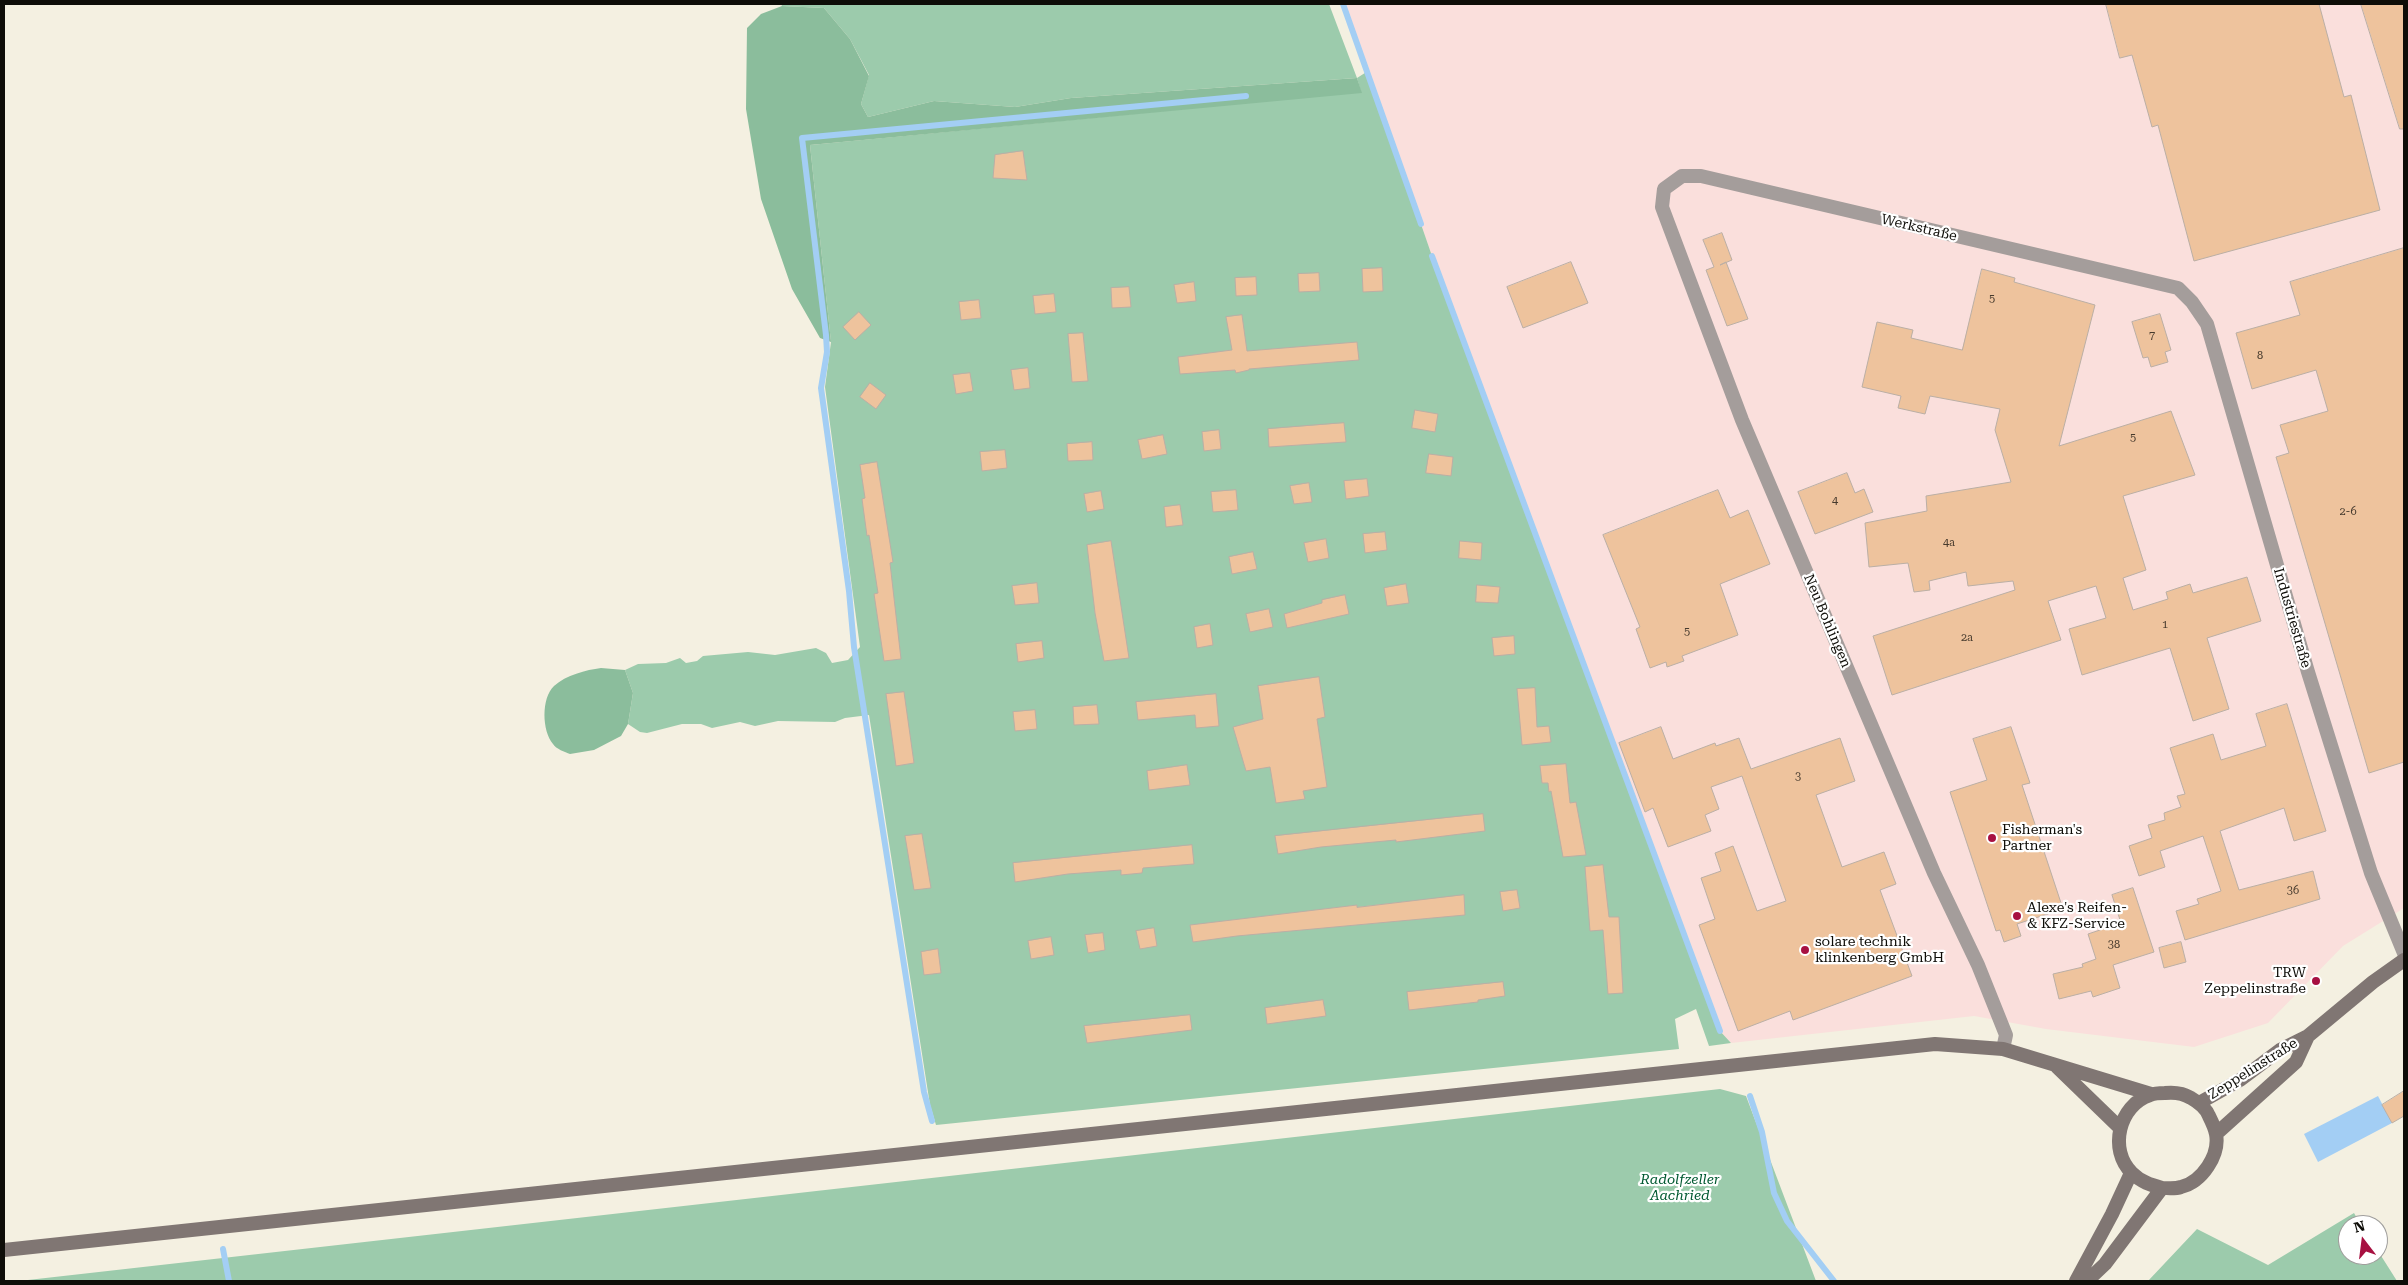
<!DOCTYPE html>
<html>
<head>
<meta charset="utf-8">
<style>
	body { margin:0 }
	#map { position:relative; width:2408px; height:1285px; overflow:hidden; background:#f4f0e1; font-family:"Roboto Serif",serif }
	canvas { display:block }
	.frame { position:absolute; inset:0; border:5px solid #0e0d08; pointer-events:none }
	.north { position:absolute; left:2338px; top:1215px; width:50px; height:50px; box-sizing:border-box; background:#fff; border:1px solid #9f9e9c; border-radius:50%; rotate:345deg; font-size:14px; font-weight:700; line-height:20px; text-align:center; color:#0e0d08 }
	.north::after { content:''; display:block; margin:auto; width:18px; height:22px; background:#a71041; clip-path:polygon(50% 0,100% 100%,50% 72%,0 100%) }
</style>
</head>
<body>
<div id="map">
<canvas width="2408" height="1285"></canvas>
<div class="frame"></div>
<div class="north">N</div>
</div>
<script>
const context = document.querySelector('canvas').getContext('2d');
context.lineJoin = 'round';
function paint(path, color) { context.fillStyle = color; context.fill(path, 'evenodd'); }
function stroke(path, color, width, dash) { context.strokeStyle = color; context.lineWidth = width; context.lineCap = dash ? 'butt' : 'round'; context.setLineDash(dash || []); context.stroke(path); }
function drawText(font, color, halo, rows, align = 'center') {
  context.font = font + ' "Roboto Serif",serif'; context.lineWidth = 4.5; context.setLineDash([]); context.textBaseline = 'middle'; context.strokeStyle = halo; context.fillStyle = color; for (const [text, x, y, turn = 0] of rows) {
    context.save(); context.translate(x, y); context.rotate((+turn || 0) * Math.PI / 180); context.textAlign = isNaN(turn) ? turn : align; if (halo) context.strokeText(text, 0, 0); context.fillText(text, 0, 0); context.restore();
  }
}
const industrial = new Path2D(`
	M1343 4H2404V908L2343 946 2268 1023 2194 1047 2046 1029 1974 1016 1731 1043 1720 1031 1432 256Z`);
const green = new Path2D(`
	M781 4H1329L1357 78 1368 71 1432 256 1720 1031 1731 1043 1709 1046 1696 1009 1675 1019 1679 1049 936 1125 930 1105 869 715 845 718 835 722 778 721 755 726 740 722 712 728 701 724H682L647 733 640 732 628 724 633 693 625 670 638 664 666 663 680 658 686 663 697 661 703 656 748 652 775 655 816 648 826 653 832 663 848 660 860 647 825 387 831 342 810 145 1361 92 1357 78 1071 98 1015 107 934 101 868 117 861 104 869 75 850 39 824 8 782 6Z
	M1720 1089 1746 1096 1816 1281H19Z
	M2354 1213 2361 1225H2348V1255H2378V1251L2397 1281H2148L2197 1229 2268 1265Z`);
const forest = new Path2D(`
	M782 6 824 8 850 39 869 76 861 104 868 117 934 101 1015 107 1071 98 1357 78 1362 93 810 145 831 342 820 338 792 289 761 199 746 109 747 28 761 14Z
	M601 668 625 670 633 693 628 724 621 736 594 750 570 754C565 752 556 749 553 744 542 731 541 698 554 686 566 675 586 670 601 668Z`);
const water = new Path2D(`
	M2378 1096 2392 1123 2318 1162 2304 1134Z`);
const stream = new Path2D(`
	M1343 4 1421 224
	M1432 256 1720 1031
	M1750 1096 1762 1132 1774 1193 1787 1221 1834 1281
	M932 1121 924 1092 854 647 849 591 821 388 827 352 826 335 802 138 1246 96
	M223 1249 229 1281`);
const building = new Path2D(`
	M2106 4H2319L2344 97 2351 95 2380 210 2194 261 2158 125 2152 127 2132 55 2120 58Z
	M2361 4H2404V129H2400Z
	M1023 151 1027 180 993 178 995 155Z
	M1722 233 1732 260 1720 265 1726 262 1748 319 1727 326 1706 270 1714 267 1703 240Z
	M2404 248V762L2369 773 2276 457 2289 453 2280 425 2328 411 2316 370 2252 389 2236 333 2300 315 2290 282Z
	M1571 262 1588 303 1523 328 1507 287Z
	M1382 268 1383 291 1363 292 1362 269Z
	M1982 269 2015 278 2014 282 2095 305 2059 446 2171 411 2195 475 2123 496 2146 570 2123 578 2133 610 2168 599 2166 592 2190 584 2193 593 2247 577 2261 621 2207 638 2229 709 2193 721 2170 648 2082 675 2069 629 2106 618 2096 586 2048 601 2061 640 1892 695 1873 636 2015 590 2013 581 1968 586 1966 572 1929 581 1930 590 1914 592 1908 563 1869 567 1865 523 1927 511 1926 496 2011 482 1995 430 2000 409 1930 396 1925 414 1898 408 1901 396 1862 387 1877 322 1913 330 1911 338 1962 350Z
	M1319 273 1320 291 1299 292 1298 274Z
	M1256 277 1257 295 1236 296 1235 278Z
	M1194 282 1196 301 1177 303 1174 285Z
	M1129 287 1131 307 1112 308 1111 288Z
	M1054 294 1056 312 1035 314 1033 296Z
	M979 300 981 318 961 320 959 302Z
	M859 312 871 325 855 340 843 327Z
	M2160 314 2171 350 2165 352 2168 362 2151 367 2148 357 2143 358 2132 322Z
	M1242 315 1247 351 1357 342 1359 360 1249 369V370L1236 373 1235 370 1180 374 1178 357 1232 350 1226 317Z
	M1083 333 1088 381 1072 382 1068 334Z
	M1028 368 1030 388 1014 390 1011 370Z
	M970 373 973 391 956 394 953 375Z
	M870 383 886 395 876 409 860 397Z
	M1415 410 1438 414 1435 432 1412 428Z
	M1344 423 1346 442 1269 447 1268 429Z
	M1219 430 1221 449 1204 451 1202 432Z
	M1163 435 1167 454 1142 459 1138 440Z
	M1092 442 1093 460 1068 461 1067 444Z
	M1005 450 1007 468 982 471 980 452Z
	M1429 454 1453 457 1451 476 1426 473Z
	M877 462 893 562 890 563 901 659 884 661 874 594 878 593 869 535 867 536 862 499 865 498 860 465Z
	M1847 473 1855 493 1864 489 1873 512 1815 534 1798 492Z
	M1367 479 1369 496 1346 499 1344 481Z
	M1309 483 1312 502 1294 504 1290 486Z
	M1236 490 1238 510 1213 512 1211 492Z
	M1718 490 1730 518 1748 510 1770 564 1720 584 1738 635 1682 656 1684 661 1667 667 1666 662 1650 668 1636 629 1640 627 1603 535Z
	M1101 491 1104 509 1087 512 1084 494Z
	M1180 505 1183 525 1166 527 1164 507Z
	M1385 532 1387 550 1365 553 1363 534Z
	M1326 539 1329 558 1308 562 1304 543Z
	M1111 541 1129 658 1104 661 1095 613 1087 545Z
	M1460 541 1482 543 1481 560 1459 558Z
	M1253 552 1257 569 1232 574 1229 557Z
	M1037 583 1039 603 1015 605 1012 586Z
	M1406 584 1409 603 1387 606 1384 588Z
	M1477 585 1500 587 1498 603 1476 602Z
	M1345 595 1349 614 1287 628 1284 614 1322 603V600Z
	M1269 609 1273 627 1250 632 1246 614Z
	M1210 624 1213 645 1197 648 1194 627Z
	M1514 636 1515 654 1494 656 1492 638Z
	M1042 641 1044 658 1018 662 1016 644Z
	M1319 677 1325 717 1317 719 1327 787 1303 791 1305 799 1276 803 1270 767 1246 771 1233 727 1263 719 1258 686Z
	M1535 688 1537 727 1549 726 1551 742 1522 745 1517 689Z
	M904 692 914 763 896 766 886 694Z
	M1216 694 1219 726 1196 728 1195 715 1138 720 1136 702Z
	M2287 704 2326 831 2294 841 2284 808 2220 831 2239 890 2313 871 2320 899 2185 940 2176 911 2199 904 2197 899 2221 891 2203 836 2160 851 2165 867 2139 876 2129 846 2152 838 2148 825 2165 820 2164 813 2181 807 2177 796 2185 794 2170 748 2213 734 2221 760 2266 746 2256 714Z
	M1097 705 1099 724 1074 725 1073 707Z
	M1035 710 1037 729 1015 731 1013 712Z
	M1661 727 1673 759 1715 743 1716 746 1739 738 1751 769 1840 738 1855 781 1816 795 1842 867 1884 852 1896 884 1880 890 1912 976 1793 1020 1790 1011 1738 1031 1699 925 1715 919 1701 878 1721 871 1715 853 1733 846 1757 911 1786 901 1742 776 1711 787 1719 809 1705 815 1711 831 1668 847 1653 808 1645 812 1619 743Z
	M2011 727 2030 783 2022 785 2063 909 2017 924 2021 936 2004 942 2000 930 1996 931 1950 792 1987 780 1973 739Z
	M1566 764 1570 803 1576 802 1586 855 1563 857 1551 791 1549 792 1548 783H1542L1540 766Z
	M1187 765 1190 785 1149 790 1147 771Z
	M1483 814 1485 831 1396 842V840L1321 847 1278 854 1275 836Z
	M922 834 931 888 914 890 905 836Z
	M1192 845 1194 864 1143 868 1142 873 1121 875V870L1068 874 1015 882 1013 863Z
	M1603 865 1609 917H1619L1623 993 1608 994 1603 930 1590 931 1585 867Z
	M2133 888 2154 952 2113 965 2120 988 2093 997 2091 991 2059 999 2053 974 2083 967 2082 964 2096 959 2088 934 2121 923 2112 895Z
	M1517 890 1520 908 1503 911 1500 892Z
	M1464 895 1465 915 1237 936 1193 942 1190 925 1357 905V907Z
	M1154 928 1157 946 1140 949 1136 931Z
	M1103 933 1105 950 1088 953 1085 935Z
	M1051 937 1054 955 1031 959 1028 941Z
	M2181 942 2186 962 2164 968 2159 948Z
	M938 949 941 973 924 975 921 952Z
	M1503 982 1505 996 1478 1000V1002L1409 1010 1407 992Z
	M1323 1000 1326 1016 1267 1024 1265 1008Z
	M1190 1015 1192 1030 1087 1043 1084 1026Z
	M2404 1091V1116L2392 1123 2382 1105Z`);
const minor = new Path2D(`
	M2003 1049 2006 1035 1978 965 1934 873 1742 420 1662 207 1664 189 1682 176H1701L2178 288 2192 302 2207 324 2308 672 2371 873 2404 953`);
const secondary = new Path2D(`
	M2057 1067 2120 1128
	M2199 1103 2240 1080 2280 1050 2308 1036 2373 982 2404 960
	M2216 1134 2296 1062 2308 1036
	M4 1250 1935 1044 2003 1049 2151 1094
	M2076 1281 2112 1214 2131 1173
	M2087 1281 2105 1264 2162 1188C2168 1188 2175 1189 2181 1187 2202 1182 2220 1155 2216 1134 2215 1128 2212 1122 2209 1116 2206 1108 2198 1102 2191 1098 2183 1093 2174 1092 2165 1093 2160 1093 2155 1093 2150 1095 2119 1105 2108 1150 2132 1173 2141 1182 2151 1185 2162 1188`);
const markers = [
	[1992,838,5,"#a71041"],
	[2017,916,5,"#a71041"],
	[1805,950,5,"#a71041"],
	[2316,981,5,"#a71041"]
];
const numberNames = [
	["5",1992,299],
	["7",2152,336],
	["8",2260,356],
	["5",2133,438],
	["4",1835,501],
	["2-6",2348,512],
	["4a",1949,543],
	["1",2165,625],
	["5",1687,632],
	["2a",1967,638],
	["3",1798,777],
	["36",2293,891],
	["38",2114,945]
];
const streetNames = [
	["Werkstraße",1919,228,13],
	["Industriestraße",2292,618,74],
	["Neu Bohlingen",1827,621,67],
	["Zeppelinstraße",2253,1069,-32]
];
const poiNames = [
	["Fisherman's",2002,830],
	["Partner",2002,846],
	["Alexe's Reifen-",2027,908],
	["& KFZ-Service",2027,924],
	["solare technik",1815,942],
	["klinkenberg GmbH",1815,958],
	["TRW",2306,973,"right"],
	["Zeppelinstraße",2306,989,"right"]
];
const parkNames = [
	["Radolfzeller",1680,1180],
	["Aachried",1680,1196]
];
paint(industrial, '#fadfdc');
paint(green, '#9ccbac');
paint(forest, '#8bbd9c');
paint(water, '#a3cef4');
stroke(stream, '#a3cef4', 6);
paint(building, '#eec39d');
stroke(building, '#bbafa5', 1);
stroke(minor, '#a49d9b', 14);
stroke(secondary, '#807673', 14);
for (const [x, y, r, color] of markers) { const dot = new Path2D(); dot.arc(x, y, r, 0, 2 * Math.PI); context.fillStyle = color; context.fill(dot); stroke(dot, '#fff', 2); }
drawText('11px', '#463a2d', null, numberNames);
drawText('14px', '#0e0d08', '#fff', streetNames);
drawText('14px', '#0e0d08', '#fff', poiNames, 'left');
drawText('italic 14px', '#005931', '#fff', parkNames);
</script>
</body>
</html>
